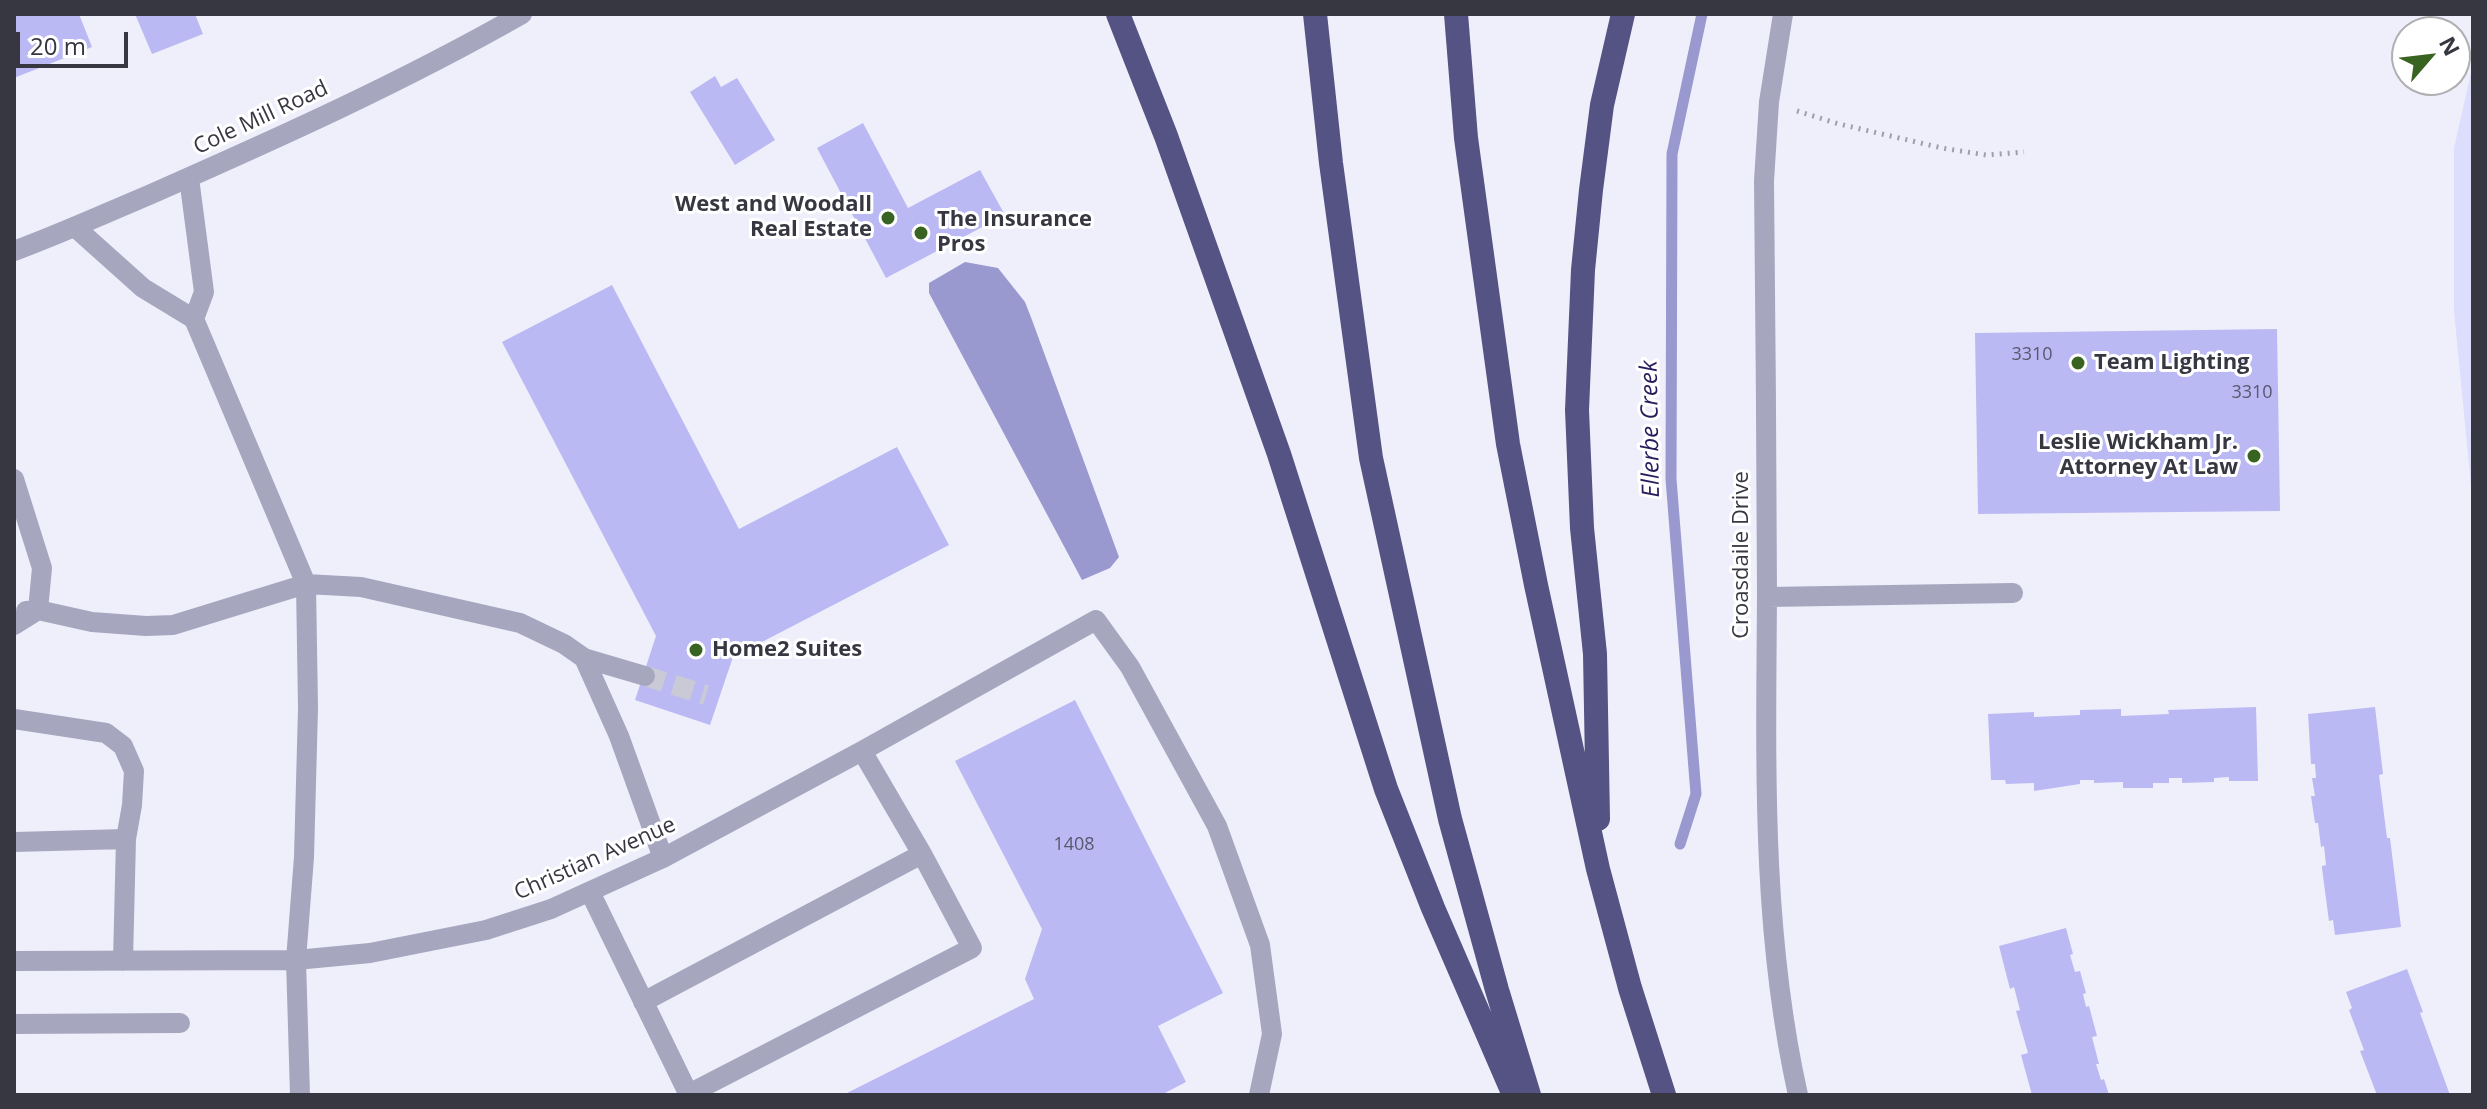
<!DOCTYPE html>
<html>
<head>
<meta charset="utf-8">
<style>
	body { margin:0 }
	#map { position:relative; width:2487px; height:1109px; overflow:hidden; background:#efeffb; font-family:"Open Sans",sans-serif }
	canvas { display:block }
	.frame { position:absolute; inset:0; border:16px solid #373742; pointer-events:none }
	.north { position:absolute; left:2391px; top:16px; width:80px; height:80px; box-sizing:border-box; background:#fff; border:2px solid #afafb3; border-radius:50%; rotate:62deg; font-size:22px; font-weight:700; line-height:32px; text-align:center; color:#373742 }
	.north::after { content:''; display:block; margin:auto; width:28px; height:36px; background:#396320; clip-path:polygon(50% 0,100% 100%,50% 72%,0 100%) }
	.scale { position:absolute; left:16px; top:32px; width:112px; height:36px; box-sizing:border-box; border:4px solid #373742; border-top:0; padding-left:10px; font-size:24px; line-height:28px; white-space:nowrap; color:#373742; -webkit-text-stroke:6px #fff; paint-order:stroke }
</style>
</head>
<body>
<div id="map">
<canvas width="2487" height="1109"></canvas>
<div class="frame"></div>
<div class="north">N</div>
<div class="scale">20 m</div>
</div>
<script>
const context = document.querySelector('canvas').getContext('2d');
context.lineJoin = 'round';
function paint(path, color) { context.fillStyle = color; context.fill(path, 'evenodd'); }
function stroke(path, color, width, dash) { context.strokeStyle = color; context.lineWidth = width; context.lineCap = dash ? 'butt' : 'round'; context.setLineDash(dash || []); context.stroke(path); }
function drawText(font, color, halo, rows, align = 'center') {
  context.font = font + ' "Open Sans",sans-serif'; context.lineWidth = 6; context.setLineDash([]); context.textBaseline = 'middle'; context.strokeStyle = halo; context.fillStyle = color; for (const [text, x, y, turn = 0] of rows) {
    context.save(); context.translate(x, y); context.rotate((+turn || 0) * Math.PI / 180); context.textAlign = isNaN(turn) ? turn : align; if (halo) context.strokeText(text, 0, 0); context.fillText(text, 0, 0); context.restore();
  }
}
const green = new Path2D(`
	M2473 64V506L2454 311V148Z`);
const water = new Path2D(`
	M965 262 998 268 1025 302 1032 320 1119 557 1110 568 1082 580 929 293V283Z`);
const stream = new Path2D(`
	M1680 844 1696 794 1671 479 1672 154 1702 14`);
const building = new Path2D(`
	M14 14H79L92 47 14 78Z
	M135 14H195L203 34 152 54Z
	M715 76 721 87 737 78 775 140 735 165 690 92Z
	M863 123 908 208 980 170 1005 215 886 278 817 148Z
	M612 285 739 529 897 447 949 545 733 657 710 725 635 700 656 636 502 342Z
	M2277 329 2280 511 1978 514 1975 333Z
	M1075 700 1223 993 1158 1026 1186 1082 1161 1095H843L1034 999 1025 979 1042 929 955 761Z
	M2256 707 2258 781H2229V777L2214 778V782L2182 783V778H2169V783H2153V788H2123V782L2094 783V780H2080V784L2034 791V783L2006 784 2005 780H1991L1988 714 2034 712V717L2080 715V710L2121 709V716L2169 714 2168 710Z
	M2375 707 2383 774 2379 775 2387 838H2390L2401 927 2335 935 2333 920 2329 921 2328 914 2322 868V866L2326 865 2324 846 2321 847 2318 823H2315L2311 796H2315L2312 778H2316L2315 764H2311L2308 714Z
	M2066 928 2073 954 2070 955 2075 972 2080 971 2086 993 2083 994 2086 1007 2089 1006 2097 1036 2092 1037 2099 1064H2096L2101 1080 2104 1079 2109 1095H2032L2021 1055 2028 1053 2016 1011 2020 1010 2014 987 2010 989 1999 946Z
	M2407 969 2423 1012 2420 1013 2450 1095H2377L2360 1051 2364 1050 2349 1010 2352 1008 2346 992Z`);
const minorTunnel = new Path2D(`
	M645 676 706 695`);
const path = new Path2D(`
	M1797 111 1839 124 1942 148 1986 155 2024 152`);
const minor = new Path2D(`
	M1783 14 1769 102 1764 181C1765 319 1767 456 1767 594 1766 763 1761 929 1798 1095
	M189 178 204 292 194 319
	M76 228 143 288 194 319 306 584 308 708 304 857 296 960 300 1095
	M14 251C60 234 104 214 149 195 276 139 401 83 522 14
	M14 479 42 568 38 610 26 611
	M1767 597 2013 593
	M14 625 38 610 92 622 146 626 173 625 306 584 361 587 520 623 564 644 584 658 619 736 663 858
	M584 658 645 676
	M14 719 106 733 123 746 134 771 132 805 126 839
	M14 842 126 839 123 961
	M590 892 689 1095
	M14 961 296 960 370 953 486 930 551 909 663 858 862 751 1096 620 1130 667 1217 826 1260 945 1272 1034 1259 1095
	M643 1002 922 854 862 751
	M14 1024 180 1023
	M687 1095 972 948 922 854`);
const highway = new Path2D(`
	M1118 14 1166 136 1279 454 1386 789 1433 908 1514 1095
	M1315 14 1331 163 1371 458 1450 819 1497 990 1529 1095
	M1456 14 1466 138 1508 444 1536 585 1598 869 1630 988 1664 1095
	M1598 819 1595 654 1582 528 1577 410 1583 270 1591 190 1602 105 1623 14`);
const markers = [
	[888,218,8,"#396320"],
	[921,233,8,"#396320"],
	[2078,363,8,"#396320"],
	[2254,456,8,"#396320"],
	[696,650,8,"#396320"]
];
const numberNames = [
	["3310",2032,355],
	["3310",2252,393],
	["1408",1074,845]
];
const streetNames = [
	["Cole Mill Road",261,118,-25],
	["Croasdaile Drive",1742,555,-90],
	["Christian Avenue",595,859,-24]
];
const poiNames = [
	["West and Woodall",872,205,"right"],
	["Real Estate",872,230,"right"],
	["The Insurance",937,220],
	["Pros",937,245],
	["Team Lighting",2094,363],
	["Leslie Wickham Jr.",2238,443,"right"],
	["Attorney At Law",2238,468,"right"],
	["Home2 Suites",712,650]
];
const waterNames = [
	["Ellerbe Creek",1651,429,-91]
];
paint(green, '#ddddfe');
paint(water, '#9998cf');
stroke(stream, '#9998cf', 11);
paint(building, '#bbb9f3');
stroke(minorTunnel, '#cacad6', 20, [20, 10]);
stroke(path, '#9f9fab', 5, [2, 6]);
stroke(minor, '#a6a6bf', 20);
stroke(highway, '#555284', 24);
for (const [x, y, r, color] of markers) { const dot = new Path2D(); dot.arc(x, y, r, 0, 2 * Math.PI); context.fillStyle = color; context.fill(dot); stroke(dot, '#fff', 3); }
drawText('18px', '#58586e', null, numberNames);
drawText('22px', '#373742', '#fff', streetNames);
drawText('bold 22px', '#373742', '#fff', poiNames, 'left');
drawText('italic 24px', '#271b5c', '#fff', waterNames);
</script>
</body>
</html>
